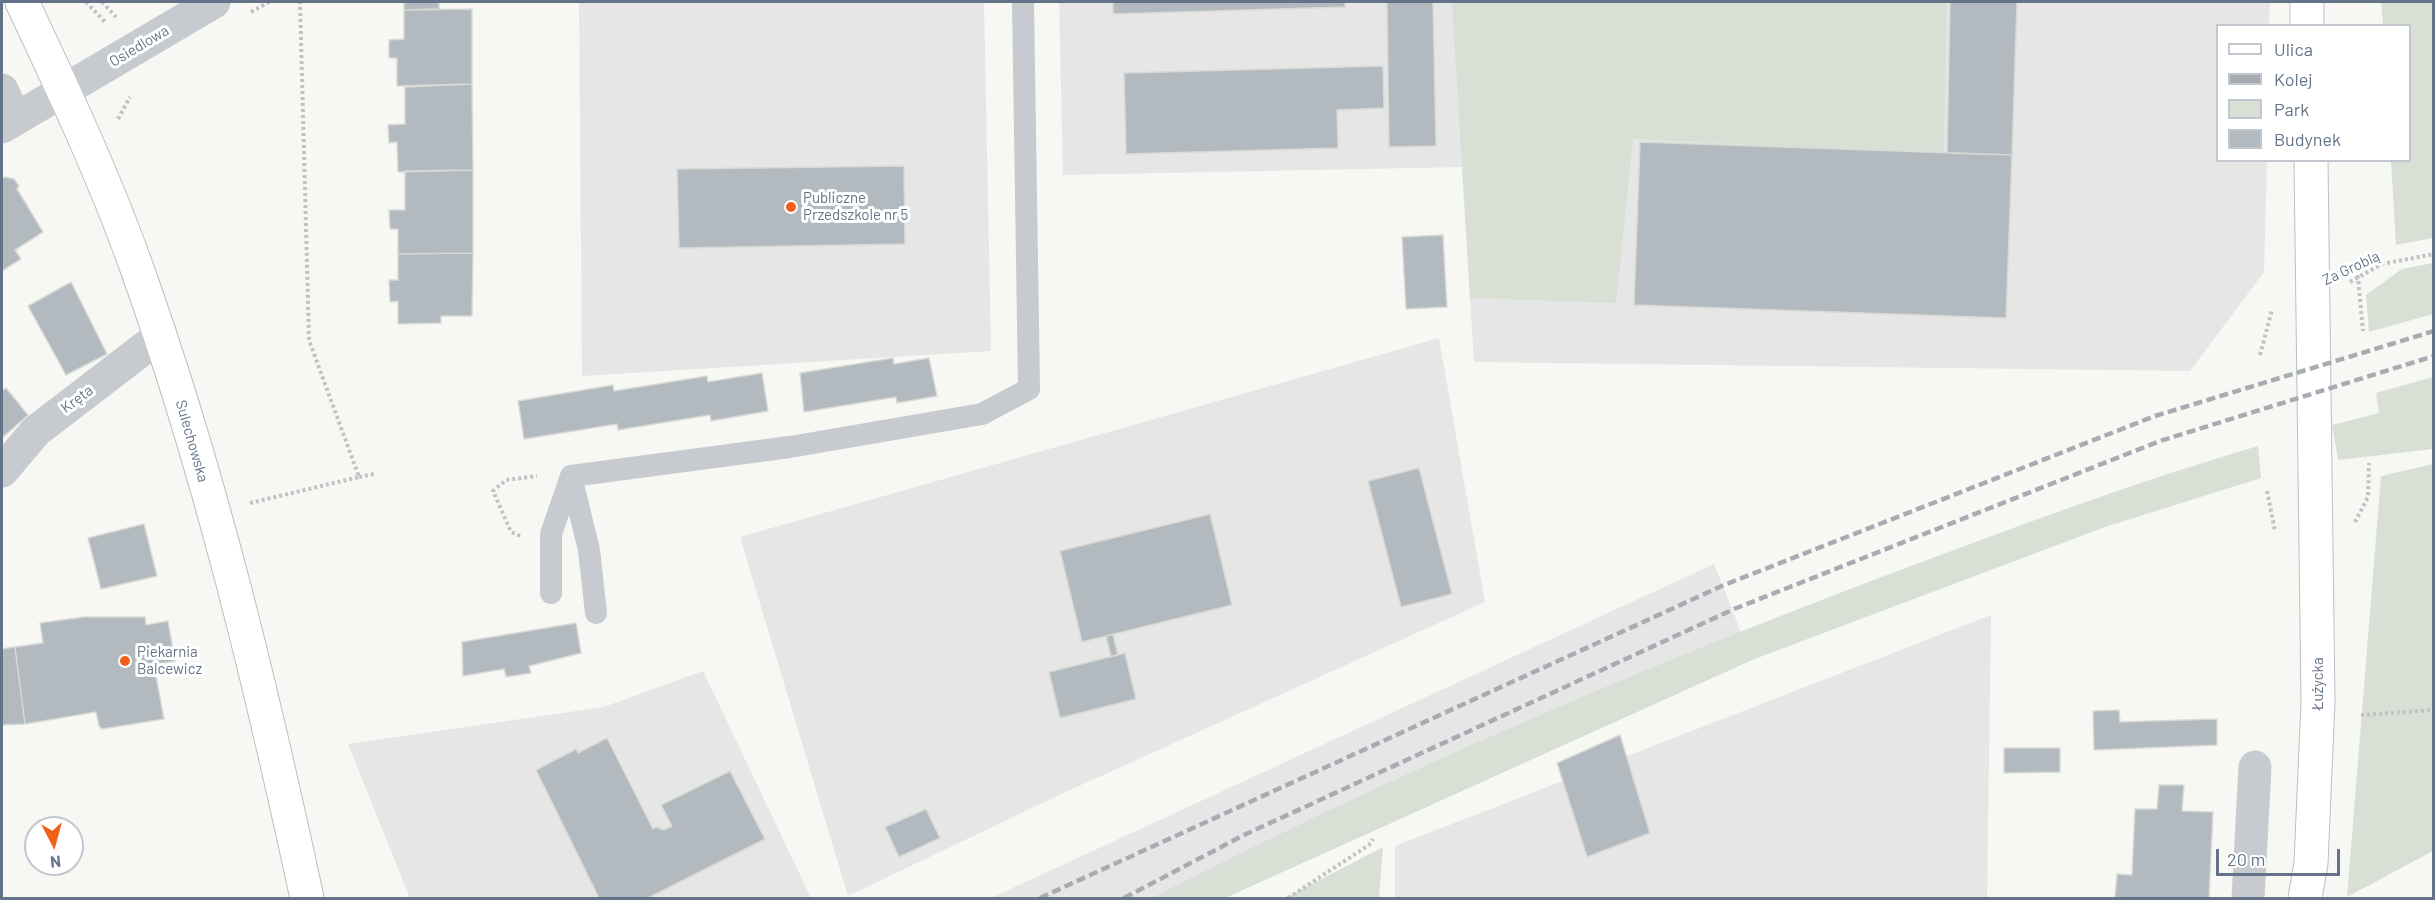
<!DOCTYPE html>
<html>
<head>
<meta charset="utf-8">
<style>
	body { margin:0 }
	#map { position:relative; width:2435px; height:900px; overflow:hidden; background:#f7f7f4; font-family:Barlow,sans-serif }
	canvas { display:block }
	.frame { position:absolute; inset:0; border:3px solid #647488; pointer-events:none }
	.legend { position:absolute; left:2216px; top:24px; width:195px; height:138px; box-sizing:border-box; background:#fff; border:2px solid #c1c7cf; margin:0; padding:8px 10px; list-style:none; font-size:18px; color:#647488 }
	.legend li { display:flex; align-items:center; gap:12px; height:30px }
	.legend b { width:30px; border:2px solid #c1c7cf }
	.north { position:absolute; left:24px; top:816px; width:60px; height:60px; box-sizing:border-box; background:#fff; border:2px solid #c1c7cf; border-radius:50%; rotate:174deg; font-size:16px; font-weight:700; line-height:24px; text-align:center; color:#647488 }
	.north::after { content:''; display:block; margin:auto; width:21px; height:27px; background:#f1601a; clip-path:polygon(50% 0,100% 100%,50% 72%,0 100%) }
	.scale { position:absolute; left:2216px; top:849px; width:124px; height:27px; box-sizing:border-box; border:3px solid #647488; border-top:0; padding-left:8px; font-size:18px; line-height:21px; white-space:nowrap; color:#647488; -webkit-text-stroke:4px #fff; paint-order:stroke }
</style>
</head>
<body>
<div id="map">
<canvas width="2435" height="900"></canvas>
<div class="frame"></div>
<ul class="legend">
<li><b style="height:8px;background:#fff"></b>Ulica</li>
<li><b style="height:8px;background:#a7acb3"></b>Kolej</li>
<li><b style="height:16px;background:#d8e0d5"></b>Park</li>
<li><b style="height:16px;background:#b2b9bf"></b>Budynek</li>
</ul>
<div class="north">N</div>
<div class="scale">20 m</div>
</div>
<script>
const context = document.querySelector('canvas').getContext('2d');
context.lineJoin = 'round';
function paint(path, color) { context.fillStyle = color; context.fill(path, 'evenodd'); }
function stroke(path, color, width, dash) { context.strokeStyle = color; context.lineWidth = width; context.lineCap = dash ? 'butt' : 'round'; context.setLineDash(dash || []); context.stroke(path); }
function drawText(font, color, halo, rows, align = 'center') {
  context.font = font + ' Barlow,sans-serif'; context.lineWidth = 6; context.setLineDash([]); context.textBaseline = 'middle'; context.strokeStyle = halo; context.fillStyle = color; for (const [text, x, y, turn = 0] of rows) {
    context.save(); context.translate(x, y); context.rotate((+turn || 0) * Math.PI / 180); context.textAlign = isNaN(turn) ? turn : align; if (halo) context.strokeText(text, 0, 0); context.fillText(text, 0, 0); context.restore();
  }
}
const built = new Path2D(`
	M579 2H984L991 351 582 376Z
	M1059 2H2270L2269 25 2218 26V160L2267 161 2264 272 2190 371 1474 362 1462 167 1063 175Z
	M1439 338 1485 602 1059 795 848 896 740 537Z
	M1714 564 1752 660 1225 898H991Z
	M1991 615 1987 898H1395V846Z
	M703 671 811 898H410L348 744 604 707Z`);
const green = new Path2D(`
	M1452 2H1947L1944 155 1633 139 1616 303 1470 298Z
	M2381 2H2433V238L2396 245 2391 161 2410 160V26L2383 25Z
	M2433 263V314L2369 332 2366 295 2402 269Z
	M2433 377V449L2338 460 2332 425 2379 413 2376 393Z
	M2258 446 2261 478 2105 527 1752 660 1225 898H1152C1393 774 1642 667 1895 572 2015 527 2135 482 2258 446Z
	M2433 464V851L2347 897 2381 476Z
	M1383 847 1379 898H1285Z`);
const building = new Path2D(`
	M404 2H439V9L404 10Z
	M1113 2H1345V7L1113 14Z
	M1387 2H1433L1436 146 1389 147Z
	M1950 2H2017L2012 155 1947 153Z
	M472 9V84L397 86V58H389V40L404 39V10Z
	M1383 66 1384 108 1337 110 1338 148 1126 154 1124 73Z
	M472 84 473 170 398 172 397 142 389 143 388 125 405 124V87Z
	M1640 142 2012 155 2006 318 1634 305Z
	M904 166 905 244 679 248 677 169Z
	M473 170V253L398 254V229H390L389 210H405V171Z
	M5 177 14 179 19 186 17 189 43 232 15 250 21 259 2 271V178Z
	M1443 235 1447 307 1406 309 1402 237Z
	M473 253 472 316H441V323L398 324V301L390 302 389 280H398V254Z
	M71 282 107 354 66 375 28 306Z
	M893 358 894 364 929 358 937 396 897 403 896 397 804 412 800 373Z
	M762 373 768 411 711 421 710 415 618 430 617 424 524 439 518 401 613 385 614 391 707 376 708 382Z
	M6 388 28 415 2 438V391Z
	M1419 468 1452 594 1401 607 1368 481Z
	M1210 514 1232 605 1082 642 1060 551Z
	M144 524 157 576 101 589 88 538Z
	M84 617H145L146 625 168 621 175 661 154 665 164 719 102 729 99 726 96 712 25 724 15 647 43 643 40 623Z
	M576 623 581 653 529 666 531 673 506 677 504 669 463 676 462 642Z
	M1113 634 1118 655 1111 657 1106 636Z
	M15 647 25 724 2 725V649Z
	M1125 653 1136 699 1060 718 1049 672Z
	M2119 710 2120 722 2217 719V745L2094 750 2093 711Z
	M1620 735 1650 833 1587 857 1557 763Z
	M607 738 653 829 656 827 664 830 672 826 661 805 730 771 765 839 648 898H599L536 770 576 749 578 753Z
	M2004 748H2060V772L2004 773Z
	M2159 785H2184L2182 811 2213 812 2209 898H2115L2117 874 2132 875 2135 809H2157Z
	M926 809 940 838 899 857 885 827Z`);
const path = new Path2D(`
	M86 2 106 23
	M102 2 116 17
	M251 12 269 2
	M118 119 130 97
	M2353 264 2358 278 2363 331
	M2350 282 2382 264 2434 254
	M2260 355 2272 310
	M359 477 374 474
	M2267 491 2275 531
	M250 503 359 477 309 340 300 2
	M2355 522 2368 497 2369 463
	M520 536 511 532 493 491 506 480 537 476
	M2361 715 2434 710
	M1288 898 1369 845 1373 839`);
const lane = new Path2D(`
	M571 476 589 550 596 613
	M551 593V534L571 476 790 447 982 414 1029 389 1023 2`);
const street = new Path2D(`
	M2 90 15 118
	M2 127 214 2
	M2 471 36 431 160 336
	M2248 898 2255 767`);
const secondary = new Path2D(`
	M22 2C62 87 103 174 135 263 209 468 261 685 307 898
	M2307 2V26
	M2305 898 2311 863 2318 702 2311 160`);
const rail = new Path2D(`
	M1040 898 1724 585 2155 416 2434 331
	M1124 898 1244 835 1734 609 2160 441 2434 356`);
const markers = [
	[791,207,6,"#f1601a"],
	[125,661,6,"#f1601a"]
];
const streetNames = [
	["Osiedlowa",139,46,-31],
	["Za Groblą",2351,268,-25],
	["Kręta",77,399,-37],
	["Sulechowska",192,441,74],
	["Łużycka",2318,684,-90]
];
const poiNames = [
	["Publiczne",803,198],
	["Przedszkole nr 5",803,215],
	["Piekarnia",137,652],
	["Balcewicz",137,669]
];
paint(built, '#e5e6e5');
paint(green, '#d8e0d5');
paint(building, '#b2b9bf');
stroke(building, '#d9d9d6', 1.5);
stroke(secondary, '#bbbfc5', 35);
stroke(path, '#c0c2c5', 4, [3, 3]);
stroke(lane, '#c7cace', 22);
stroke(street, '#c7cace', 33);
stroke(secondary, '#fff', 33);
stroke(rail, '#a7acb3', 4.5, [9, 4.5]);
for (const [x, y, r, color] of markers) { const dot = new Path2D(); dot.arc(x, y, r, 0, 2 * Math.PI); context.fillStyle = color; context.fill(dot); stroke(dot, '#fff', 2); }
drawText('15px', '#647488', '#fff', streetNames);
drawText('15px', '#647488', '#fff', poiNames, 'left');
</script>
</body>
</html>
